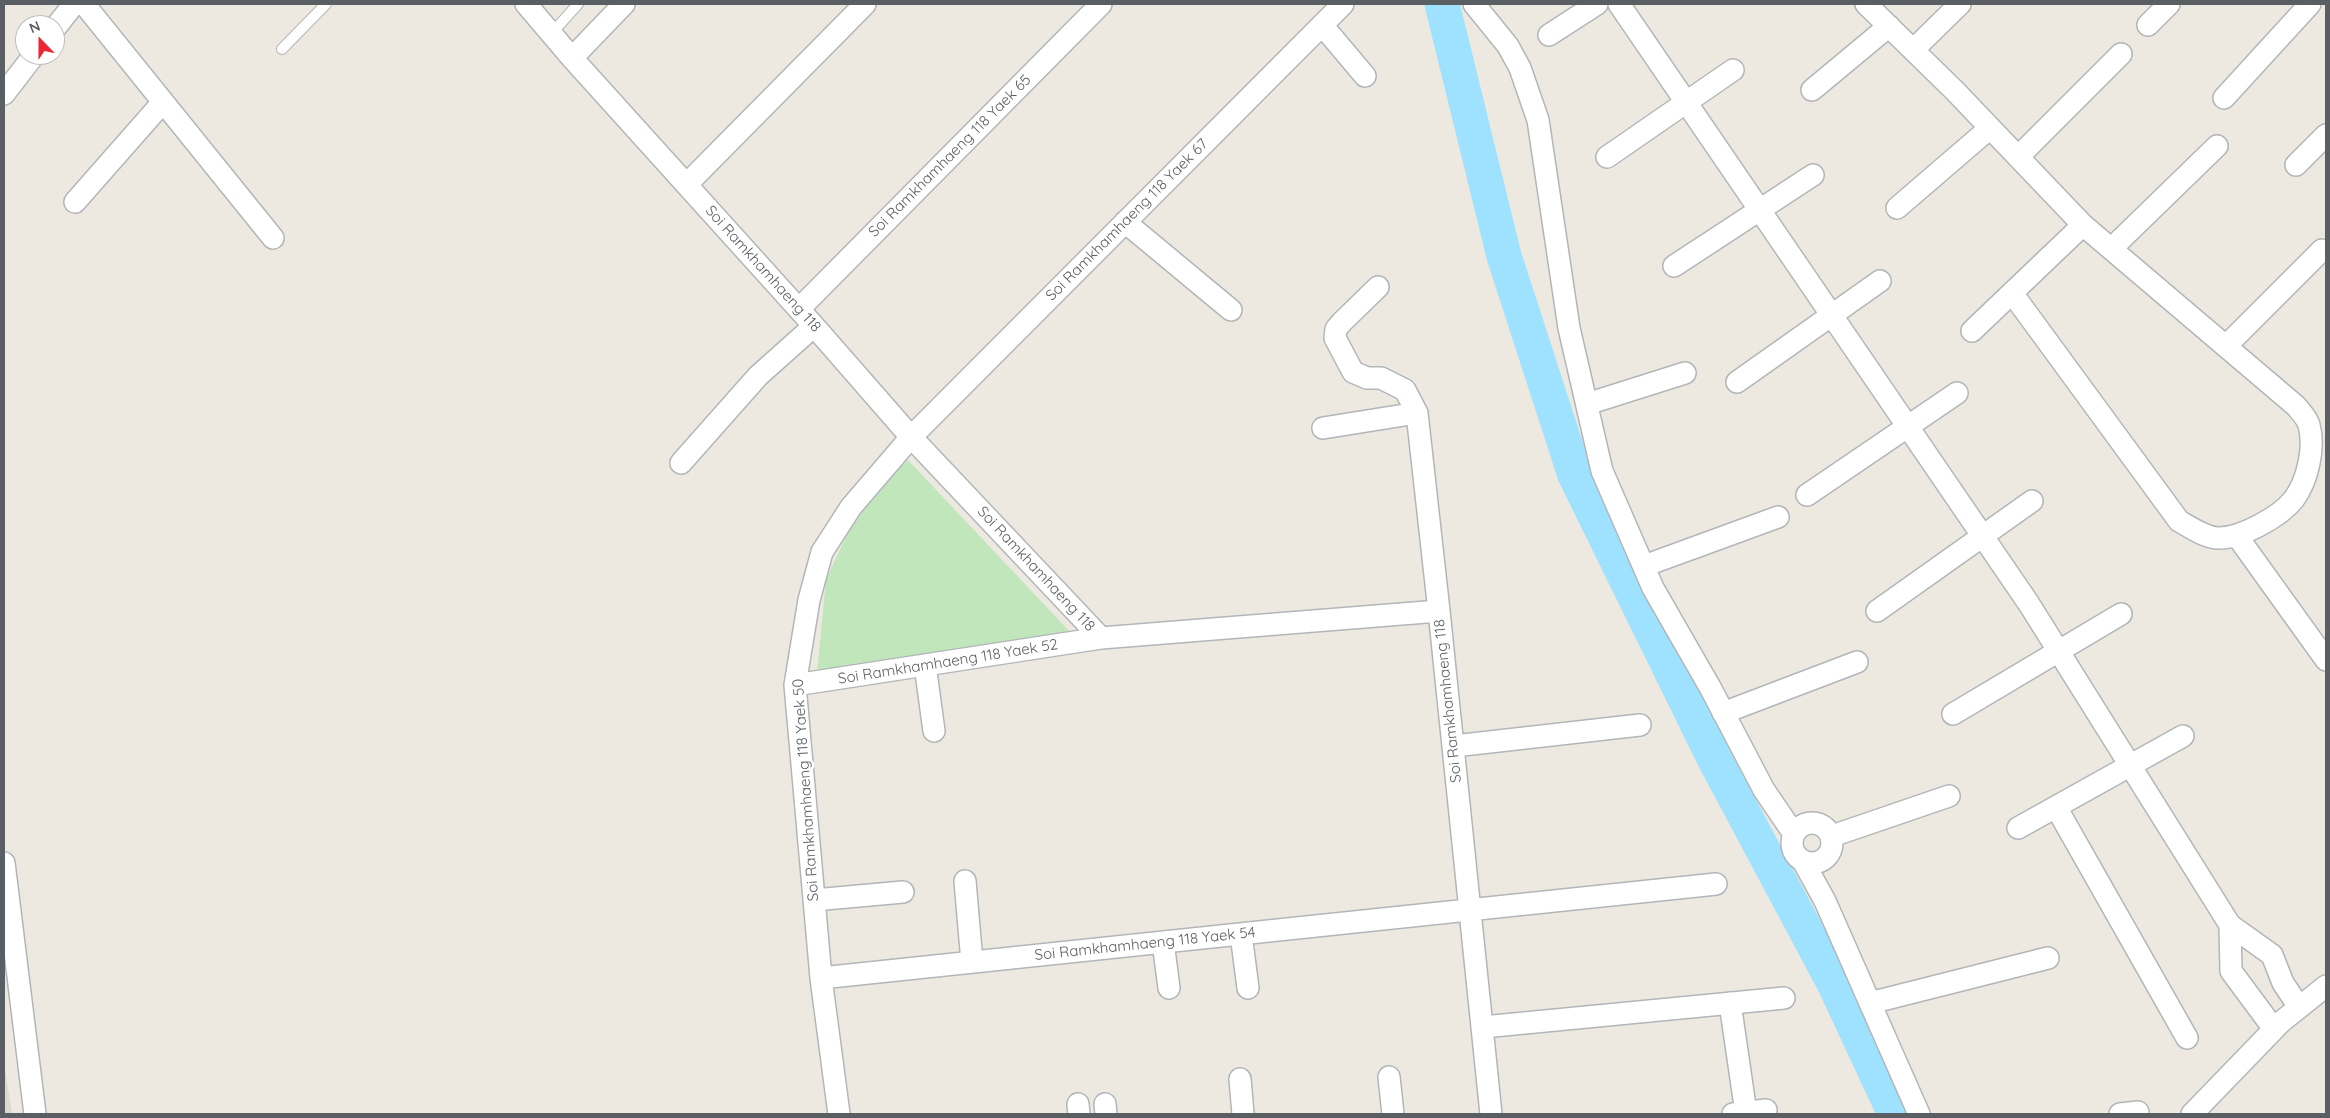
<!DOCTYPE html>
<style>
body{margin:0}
#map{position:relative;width:2330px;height:1118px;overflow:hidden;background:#ede9e1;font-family:Quicksand,sans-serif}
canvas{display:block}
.frame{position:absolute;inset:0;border:5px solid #5a5f63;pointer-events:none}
.north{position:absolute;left:15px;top:15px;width:50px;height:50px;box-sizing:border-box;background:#fff;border:1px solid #bdbfc1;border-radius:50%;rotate:338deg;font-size:14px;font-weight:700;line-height:20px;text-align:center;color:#5a5f63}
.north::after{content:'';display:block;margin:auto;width:18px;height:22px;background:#ee2632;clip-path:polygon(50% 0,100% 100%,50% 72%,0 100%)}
</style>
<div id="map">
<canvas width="2330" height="1118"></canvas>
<div class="frame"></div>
<div class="north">N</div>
</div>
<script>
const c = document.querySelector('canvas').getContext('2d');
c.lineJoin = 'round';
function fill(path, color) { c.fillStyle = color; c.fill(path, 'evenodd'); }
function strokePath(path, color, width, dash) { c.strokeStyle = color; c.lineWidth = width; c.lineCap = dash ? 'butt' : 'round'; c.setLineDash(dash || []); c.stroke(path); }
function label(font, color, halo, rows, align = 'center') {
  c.font = font + ' Quicksand,sans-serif'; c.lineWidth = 5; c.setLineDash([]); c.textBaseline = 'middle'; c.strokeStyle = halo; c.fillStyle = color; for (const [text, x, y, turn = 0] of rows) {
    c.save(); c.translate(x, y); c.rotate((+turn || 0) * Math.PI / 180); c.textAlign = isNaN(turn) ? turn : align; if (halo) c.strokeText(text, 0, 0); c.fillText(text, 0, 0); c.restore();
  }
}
const education = new Path2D(`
 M4,1063L12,1114H4Z`);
const green = new Path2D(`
 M908,460L1073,635L817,673L826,580L848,532L881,485Z`);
const river = new Path2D(`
 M1442,4L1504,256L1575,475L1715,760L1835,985L1895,1114`);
const lane = new Path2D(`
 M552,33L578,4
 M282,49L326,4`);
const street = new Path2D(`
 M84,4L273,238
 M526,4L572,58L814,326L911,437L1101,638L1439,611L1491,1114
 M1474,4L1508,46L1520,68L1538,120L1569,328L1602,471L1653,588L1711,689L1764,790L1794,834
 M1619,4L2029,604L2230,925L2272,955L2283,983L2299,1007
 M1866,4L1955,91L2083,225L2296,406C2300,411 2307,418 2309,425C2315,447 2308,480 2294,499C2280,517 2240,539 2217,538C2204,537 2190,527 2179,521L2012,293
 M1322,25L1365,76
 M2148,25L2169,4
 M55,28L74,4
 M1549,35L1597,4
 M1913,50L1960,4
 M572,58L624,4
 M1812,90L1889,26
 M4,94L34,55
 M2224,98L2310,4
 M1607,157L1733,70
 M2018,157L2121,54
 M2296,165L2326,135
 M687,184L865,4
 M75,202L163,102
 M1897,208L1990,128
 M1125,222L1231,310
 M2111,249L2217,146
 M1674,266L1813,175
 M1378,287L1342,322L1336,329L1335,338L1353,372L1367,378H1381L1405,390L1417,413L1439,611
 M799,309L1101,4
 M1972,331L2083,225
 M2226,346L2322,250
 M1737,382L1880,281
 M1587,404L1685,373
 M1323,428L1417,413
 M681,463L758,376L814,326
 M1807,495L1957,393
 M2237,536L2326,660
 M1644,566L1778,517
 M1877,611L2032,501
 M925,665L934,731
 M795,685L1101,638
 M1723,713L1857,662
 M1953,714L2121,614
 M1454,746L1640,725
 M2056,807L2187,1038
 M1792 843a20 20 0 1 1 40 0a20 20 0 1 1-40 0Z
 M2018,828L2183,736
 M1832,836L1949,796
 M1803,861L1825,901L1919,1114
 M4,863L35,1114
 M965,881L972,962
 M814,900L903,892
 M2230,925L2231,971L2274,1029
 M1241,934L1248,988
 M1163,942L1169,988
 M821,978L1716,884
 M1730,1003L1746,1113
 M1870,1003L2048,958
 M1483,1027L1784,998
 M1389,1077L1393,1114
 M1240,1079L1243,1114
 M1078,1104L1079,1114
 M1105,1104L1106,1114
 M839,1114L821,978L795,685L809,600L822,552L851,507L911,437L1343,4
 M1733,1114L1766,1110
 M2120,1114L2138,1112
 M2192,1114L2281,1022L2326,986`);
const streetNames = [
 ["Soi Ramkhamhaeng 118 Yaek 65",950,156,-45],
 ["Soi Ramkhamhaeng 118 Yaek 67",1127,220,-45],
 ["Soi Ramkhamhaeng 118",763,269,48],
 ["Soi Ramkhamhaeng 118",1036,569,47],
 ["Soi Ramkhamhaeng 118 Yaek 52",948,662,-9],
 ["Soi Ramkhamhaeng 118",1448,701,-96],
 ["Soi Ramkhamhaeng 118 Yaek 50",806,790,-94],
 ["Soi Ramkhamhaeng 118 Yaek 54",1145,944,-6]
];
fill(education, '#ddd8d0');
fill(green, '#c2e6bc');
strokePath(river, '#9fe2ff', 35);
strokePath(lane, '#b2b6b9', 12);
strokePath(street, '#b2b6b9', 24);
strokePath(lane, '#fff', 10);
strokePath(street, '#fff', 21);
label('15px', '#5a5f63', '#fff', streetNames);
</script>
